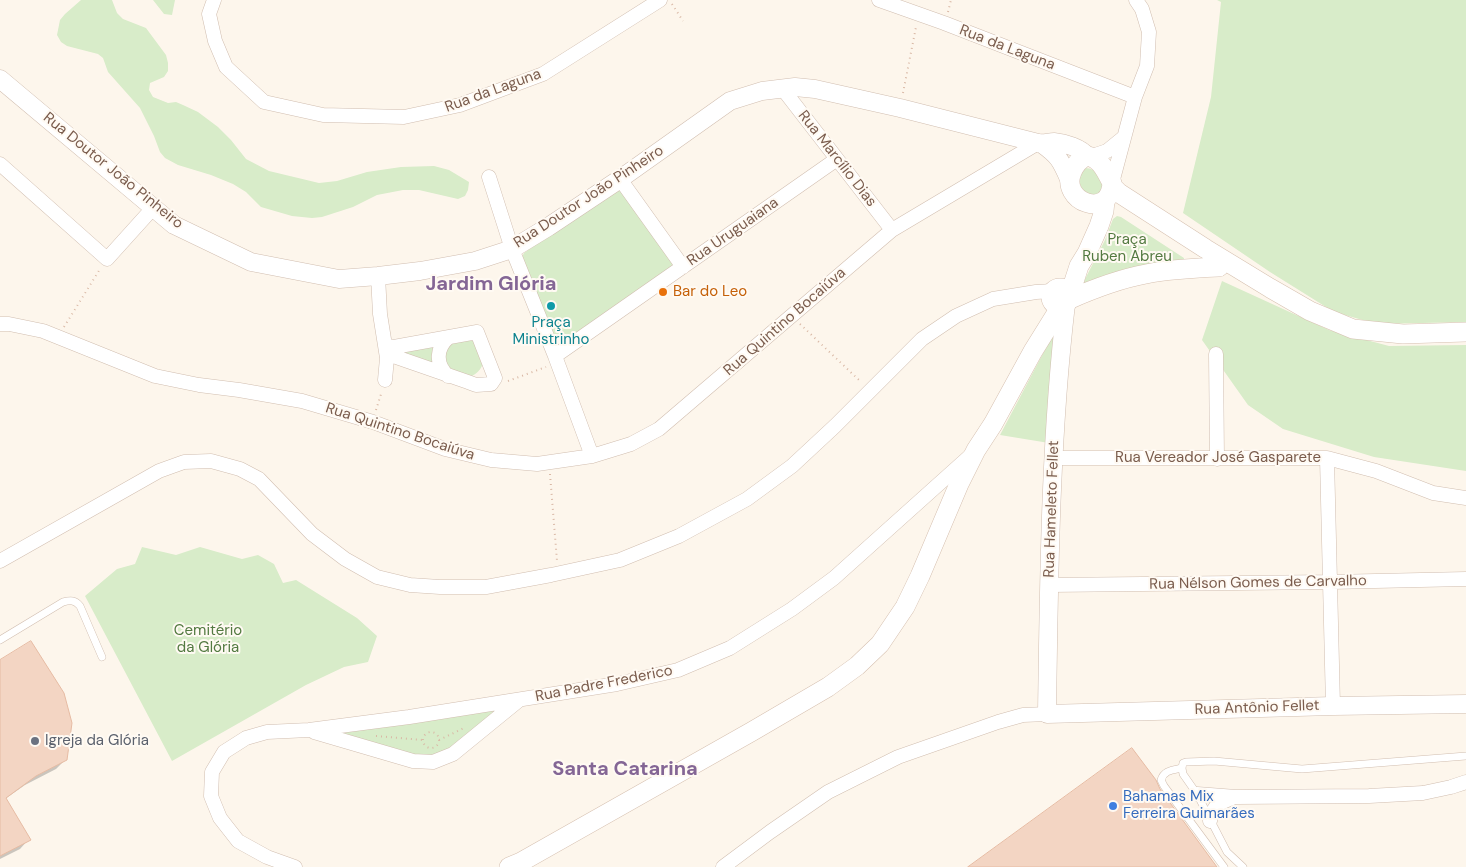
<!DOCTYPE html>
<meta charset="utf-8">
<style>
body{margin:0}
canvas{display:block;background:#fdf6ec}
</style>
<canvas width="1466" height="867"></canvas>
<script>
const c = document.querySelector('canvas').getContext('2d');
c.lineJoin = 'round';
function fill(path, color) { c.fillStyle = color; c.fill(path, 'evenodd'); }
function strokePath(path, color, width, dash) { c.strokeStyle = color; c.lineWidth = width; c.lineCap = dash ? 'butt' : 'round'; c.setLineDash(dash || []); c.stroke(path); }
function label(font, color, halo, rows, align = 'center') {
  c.font = font + ' "DM Sans",sans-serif'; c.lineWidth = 4; c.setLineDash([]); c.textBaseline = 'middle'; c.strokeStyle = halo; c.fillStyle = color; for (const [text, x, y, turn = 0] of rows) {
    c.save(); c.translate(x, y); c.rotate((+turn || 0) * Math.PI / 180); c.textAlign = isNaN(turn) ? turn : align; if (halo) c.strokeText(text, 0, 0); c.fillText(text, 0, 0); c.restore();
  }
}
const green = new Path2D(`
 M81,0H112L117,13L123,19L146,28L166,55L168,63V71L164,77L150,83L149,90L153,97L168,103L176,102L183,105L198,112L218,127L231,140L246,159L269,171L319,183L337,181L367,172L401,167L434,166L449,170L469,182L468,190L465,196L458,199L419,190H403L377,195L353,207L322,217L312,218L292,216L261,207L246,192L233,184L211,175L178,165L165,158L160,152L154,136L140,108L108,72L103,58L98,54L67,46L61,42L57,35L60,20L65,14Z
 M153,0H175L172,15L164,14Z
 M1217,0H1466V322L1377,324L1334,312L1270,272L1183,213L1211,97L1221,2Z
 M1085,168C1098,168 1103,180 1104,191L1091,198C1080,187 1077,186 1082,170Z
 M613,189L621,190L675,264L568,340L561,339L551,332L522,257L524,253Z
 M1117,216L1121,217L1184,258V260L1084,289L1083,283L1105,240L1113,219Z
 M1222,281L1329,330L1389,346L1466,345V471L1374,457L1283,429L1248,405L1202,340Z
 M1057,327L1049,443L1000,435Z
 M472,337L484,360C482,368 479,372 472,376L447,372L442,347L446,342Z
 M446,338L439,367L392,352Z
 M142,547L176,555L200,547L242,559L258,555L274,564L283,583L296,580L357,618L377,636L368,662L344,667L306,685L172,761L85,596L117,569L135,564Z
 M504,708L451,751L433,757L415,756L330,731Z`);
const shadow = new Path2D(`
 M0,661L66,759L56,769L25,785L5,799L29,839L20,849L0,859Z`);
const building = new Path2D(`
 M31,641L64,693L72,723L67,760L36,776L6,798L31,840L0,856V660Z
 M1132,748L1156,780L1160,789L1217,867H968Z`);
const path = new Path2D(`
 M672,4L683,21
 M948,12L951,0
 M903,93L916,27
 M800,324L860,381
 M64,327L100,269
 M508,381L546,367
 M376,410L382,391
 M550,474L557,561
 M423 740a8 8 0 1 1 16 0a8 8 0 1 1-16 0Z
 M376,736L423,740
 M439,740L464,728`);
const service = new Path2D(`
 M0,640L63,602C71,600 75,600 80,606L102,657
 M1182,768L1183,774L1197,794L1227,852L1243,867
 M1224,867L1164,786L1161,780C1164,770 1173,770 1182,768L1183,763L1186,762L1214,761L1302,769L1466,756`);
const minor = new Path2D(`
 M214,0L209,14L215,41L226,67L264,102L323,115L404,117L460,105L543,74L660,0
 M879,0L944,23L1135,97
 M782,88L892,230
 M1092,156L1107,151L1123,138
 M0,164L107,259L153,208
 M489,177L512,249L555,356L592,456
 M620,179L683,267
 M1112,183L1135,97L1147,66L1149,32L1142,9L1136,0
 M378,276L380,314L387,358L385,380
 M0,324H9L43,331L155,376L199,385L239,390L302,401L373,422L445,449L491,460L537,464L592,456L631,444L659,429L892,230L1038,143
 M385,345L394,347L477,332L495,378L491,384L476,385L468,382L393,356L386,351
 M1216,354L1217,459
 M555,356L837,159
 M448,376C435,364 436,348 449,337
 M1054,458H1327L1376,471L1433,493L1466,498
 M1327,458L1333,706
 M0,561L159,471L184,462L211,461L240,469L259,479L312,534L345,559L377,577L410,585L440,587H486L551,575L620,560L679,536L747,499L792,466L835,426L922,339L956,316L993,299L1036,292L1053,291
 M1049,585L1330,582L1466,579
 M314,732L413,761L433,762L453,754L518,701
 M1197,794L1236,797L1369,796L1423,793L1451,787L1466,782
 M1210,821C1212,805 1221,802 1235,797
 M295,867L267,857L238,841L220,818L211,796L212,772L224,752L246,738L267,732L309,730L409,717L617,684L678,670L730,648L792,609L834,578L970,456
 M723,867L770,832L828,792L898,757L998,722L1023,715L1047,714`);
const tertiary = new Path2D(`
 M0,79L174,225L251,262L339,279L378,276L420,271L475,261L512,249L548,227L620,179L730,101L762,91L795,87L815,89L900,108L1038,143C1044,144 1049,142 1054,142C1065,143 1081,148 1087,156
 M1042,144C1059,156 1061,161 1069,179
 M1066,304C1050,440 1049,577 1047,714L1333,706L1466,704`);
const secondary = new Path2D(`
 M1087,156C1101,158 1106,172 1112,183C1110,221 1059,201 1072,172C1075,164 1080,159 1087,156Z
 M1112,186L1119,193L1206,249L1270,288L1310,311L1353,329L1403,334L1466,332
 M1051 297a9 9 0 1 1 18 0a9 9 0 1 1-18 0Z
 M1069,297L1079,266L1087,253L1099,226L1104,211L1105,201
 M1068,300C1093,289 1119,279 1146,274C1170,269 1195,268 1219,267
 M509,867L521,862L751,732L828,687L857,666L880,644L905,607L920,576L959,484L976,450L993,424L1033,351L1061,306`);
const markers = [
 [663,292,5,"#e8710a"],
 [551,306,5,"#0f9aa8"],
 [35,741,5,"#6b7280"],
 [1113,806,5,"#3f7fe0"]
];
const streetNames = [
 ["Rua da Laguna",1007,48,21],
 ["Rua da Laguna",493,91,-20],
 ["Rua Marcílio Dias",837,159,52],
 ["Rua Doutor João Pinheiro",113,171,39],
 ["Rua Doutor João Pinheiro",589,197,-33],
 ["Rua Uruguaiana",733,232,-35],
 ["Rua Quintino Bocaiúva",785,322,-41],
 ["Rua Quintino Bocaiúva",400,432,18],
 ["Rua Vereador José Gasparete",1218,458],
 ["Rua Hameleto Fellet",1052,509,-88],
 ["Rua Nélson Gomes de Carvalho",1258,583,-1],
 ["Rua Padre Frederico",604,684,-11],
 ["Rua Antônio Fellet",1257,708,-2]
];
const parkNames = [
 ["Praça",1127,240],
 ["Ruben Abreu",1127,257],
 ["Cemitério",208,631],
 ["da Glória",208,648]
];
const foodNames = [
 ["Bar do Leo",673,292]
];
const cultureNames = [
 ["Praça",551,323],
 ["Ministrinho",551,340]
];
const worshipNames = [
 ["Igreja da Glória",45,741]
];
const shopNames = [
 ["Bahamas Mix",1123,797],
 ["Ferreira Guimarães",1123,814]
];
const districtNames = [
 ["Jardim Glória",491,285],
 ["Santa Catarina",625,770]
];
fill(green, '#d8ecc9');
fill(shadow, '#0003');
fill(building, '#f3d5c3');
strokePath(building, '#e6bba3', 1);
strokePath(service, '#d1beb0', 8);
strokePath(minor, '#d1beb0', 15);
strokePath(tertiary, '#d1beb0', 19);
strokePath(secondary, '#d6c0b0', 20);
strokePath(path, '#d9b8a5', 2, [1, 4]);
strokePath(service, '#fff', 7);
strokePath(minor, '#fff', 14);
strokePath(tertiary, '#fff', 18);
strokePath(secondary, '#fff', 19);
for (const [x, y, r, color] of markers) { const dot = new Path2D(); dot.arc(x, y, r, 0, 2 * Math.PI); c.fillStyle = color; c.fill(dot); strokePath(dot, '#fffaf3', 2); }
label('15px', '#7a5c4d', '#fffaf3', streetNames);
label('15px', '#537a41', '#fffaf3', parkNames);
label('15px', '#c56008', '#fffaf3', foodNames, 'left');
label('15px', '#0d838f', '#fffaf3', cultureNames);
label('15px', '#5b616d', '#fffaf3', worshipNames, 'left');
label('15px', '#366cbe', '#fffaf3', shopNames, 'left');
label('bold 20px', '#846695', '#fffaf3', districtNames);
</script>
